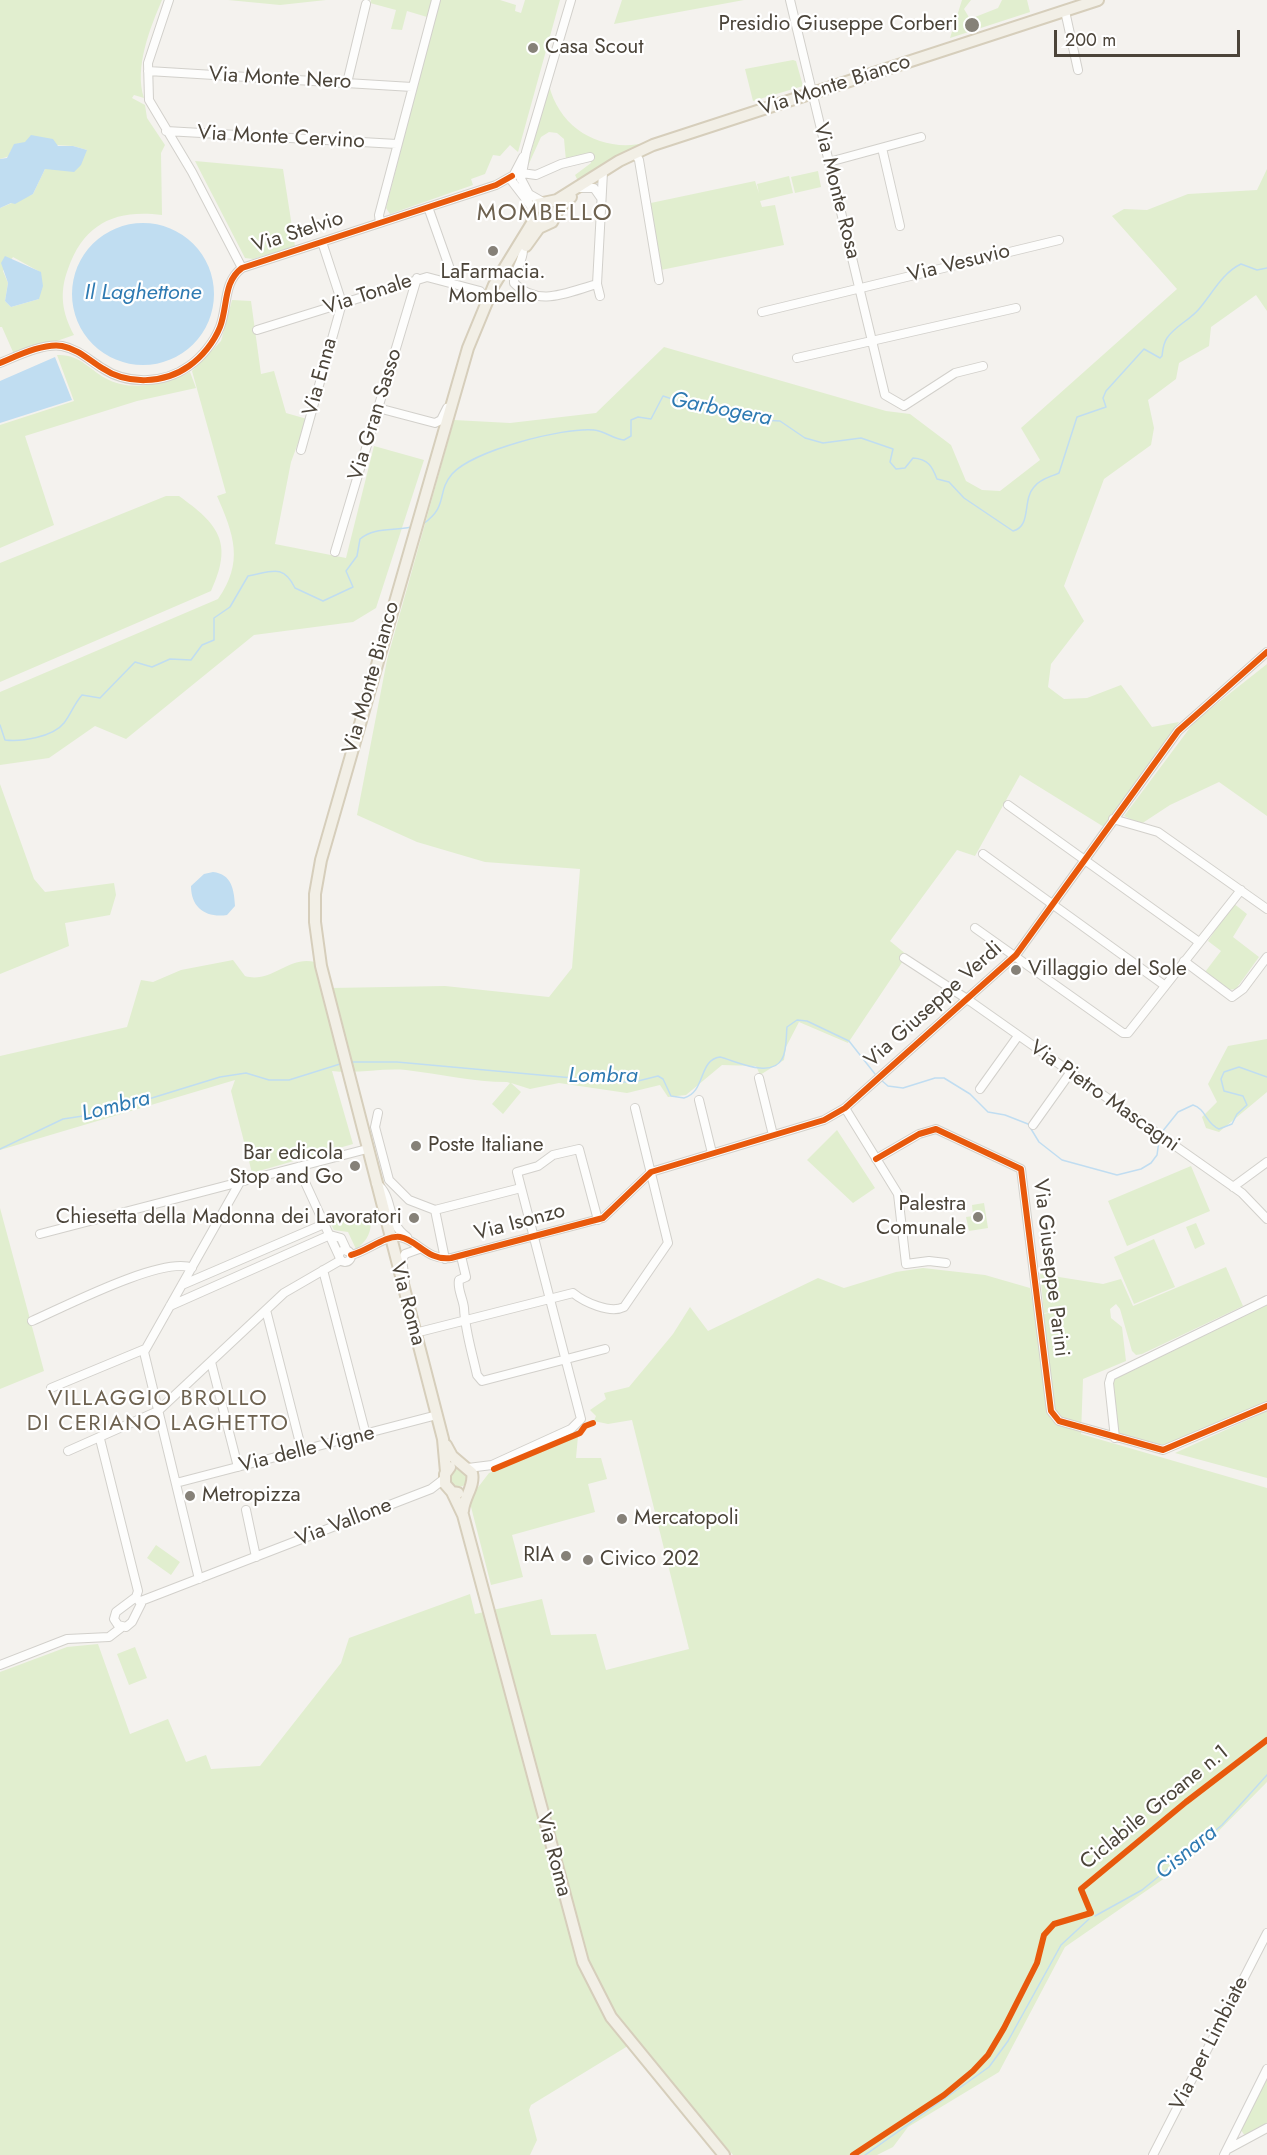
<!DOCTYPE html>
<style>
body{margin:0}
#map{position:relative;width:1267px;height:2155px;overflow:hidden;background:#f4f2ee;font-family:Jost,sans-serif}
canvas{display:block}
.scale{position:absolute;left:1054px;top:30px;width:186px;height:27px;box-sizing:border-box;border:3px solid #4b4439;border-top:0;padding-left:8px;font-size:18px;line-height:21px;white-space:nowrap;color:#4b4439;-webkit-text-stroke:4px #fff;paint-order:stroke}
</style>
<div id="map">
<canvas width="1267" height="2155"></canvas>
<div class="scale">200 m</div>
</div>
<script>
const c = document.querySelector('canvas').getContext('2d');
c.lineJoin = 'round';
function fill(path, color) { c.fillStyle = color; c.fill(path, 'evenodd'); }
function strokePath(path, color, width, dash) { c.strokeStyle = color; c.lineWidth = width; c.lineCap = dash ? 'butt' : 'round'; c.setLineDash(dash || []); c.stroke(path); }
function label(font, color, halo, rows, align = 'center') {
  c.font = font + ' Jost,sans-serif'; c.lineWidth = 4.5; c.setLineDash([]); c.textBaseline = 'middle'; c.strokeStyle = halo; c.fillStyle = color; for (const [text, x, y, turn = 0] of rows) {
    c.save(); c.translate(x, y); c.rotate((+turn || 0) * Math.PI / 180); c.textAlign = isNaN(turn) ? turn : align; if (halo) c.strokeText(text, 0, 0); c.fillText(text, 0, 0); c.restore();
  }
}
const green = new Path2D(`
 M0,0H162C150,28 134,68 144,98L134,95L132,98L145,105L147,118L165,145L161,153L162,215C116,209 84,223 68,269C59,293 62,313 74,335L17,355L13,352L2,327H0V208L33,194L45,169L87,150L73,146L19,143L10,152V156L0,159ZM13,257L40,272L39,299L11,307L5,301L8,283L3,271Z
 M228,0H326L280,5Z
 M371,0H432L427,17L407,11L402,30L391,29L396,10L370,3Z
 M439,0H500L516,5L515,11L521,13L525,0H560L518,152L510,145L500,156L493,155L485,174L471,179L473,185L390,214L386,208Z
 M622,0H744L614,24Z
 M962,0H971L964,9L970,19L998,8L1002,0H1027L1030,12L950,38Z
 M793,60L796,61L803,86L753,101L745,69Z
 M549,85C560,131 605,154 649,142L578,181L575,175L591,163L590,159L566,161L564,139L557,133L549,132L541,137L527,168Z
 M195,161L283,169L295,246L253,259L245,258Z
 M1267,169V311L1256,295L1211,327L1209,346L1179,363L1176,379L1148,400L1154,428L1151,445L1104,479L1064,586L1084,621L1051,664L1048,687L1064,699L1087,698L1121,685L1152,727L1179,722L1104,827L1020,775L975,856L957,850L890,941L907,955L848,1043L799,1022L786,1047L784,1060L760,1075L756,1066L722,1065L686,1095L668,1097L660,1085L627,1093L559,1083L530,1089L511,1083L521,1092L503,1114L492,1104L510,1083L507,1082C473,1082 440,1074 406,1070C381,1068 357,1074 332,1071L353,1144L252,1173L231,1091L235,1080L0,1150V1056L127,1027L141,980L153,982L181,970L233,960L245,976C271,984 289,955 315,962L319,972L328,973L331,988L445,986L549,997L572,968L580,869L485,862L417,842L357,815L387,660L454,420L510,423L596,413L664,347L886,411L910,414L951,445L966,481L982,490L1000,491L1040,460L1021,428L1177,289L1112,216L1124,209L1147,210L1188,194L1257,190Z
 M818,171L821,187L795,193L791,177Z
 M789,176L793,193L760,201L762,207L775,205L784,245L661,270L646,204L755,181L759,193L757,184Z
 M232,300L251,301L261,374L274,371L286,413L307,419L291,462L275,544L346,558L374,446L424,460L376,608L353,622L254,635L126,739L95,726L49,758L0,765V692L218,599C244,562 234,535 217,496L226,493L192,371L221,341Z
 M57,355C81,354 90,371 109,380C133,392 168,383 190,372L196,388L137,401L25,436L54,525L0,548V425L74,401Z
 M166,496H179C218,524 234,542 211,591L0,682V563Z
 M1267,664V816L1219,782L1170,805L1141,824L1124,816L1195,721Z
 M0,784L34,879L45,892L114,883L116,895L110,915L65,923L69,946L0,974Z
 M1233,903L1247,914L1233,937L1259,957L1236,989L1228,990L1205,972L1221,951L1208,941Z
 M1267,1039V1092L1219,1132L1206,1128L1202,1117L1217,1102L1208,1084L1228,1046Z
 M837,1130L875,1188L853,1203L807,1160Z
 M1191,1166L1210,1211L1127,1246L1108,1201Z
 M984,1203L988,1228L969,1231L966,1217L973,1216L972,1205Z
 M0,1208L44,1371L0,1389Z
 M338,1218L371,1224C370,1235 365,1243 356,1249L348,1232L334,1230L330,1222Z
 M1196,1223L1205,1244L1195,1249L1186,1227Z
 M1154,1239L1175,1287L1134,1304L1114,1257Z
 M1226,1267L1243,1306L1142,1354L1136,1355L1132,1351L1120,1309L1116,1304L1110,1309L1111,1318L1122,1327L1126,1361L1083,1379L1081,1434L1267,1488V1782L1188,1862L1065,1947L999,2072L908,2127L893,2147L877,2155H733L636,2041L531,2105L529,2110L537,2140L530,2155H0V1672L67,1647L98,1644L130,1734L168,1719L186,1762L206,1755L211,1769L260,1766L341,1663L349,1638L470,1594L475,1614L542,1599L551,1635L596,1634L606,1670L689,1649L632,1420L608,1424L594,1421L596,1416L590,1410L606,1399L604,1393L629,1387L673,1334L690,1307L708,1331L818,1278L844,1288L896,1272L923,1268L985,1275L1030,1288L1035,1315L1069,1310L1044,1313L1040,1274L1103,1284L1121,1279L1133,1306Z
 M1267,1305V1402L1167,1446L1118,1434L1111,1380L1115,1376Z
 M1267,1411V1478L1175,1453Z
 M578,1436L576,1458H601L607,1479L588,1484L595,1512L512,1535L523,1577L491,1585L469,1499L489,1473Z
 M450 1478a9 9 0 1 1 18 0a9 9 0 1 1-18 0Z
 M156,1545L180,1562L171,1575L147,1558Z
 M135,1647L147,1678L129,1685L117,1654Z
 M1267,2079V2125L1245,2136L1241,2130Z`);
const water = new Path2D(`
 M31,135L53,139L58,146H73L87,150L81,165L74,172L45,169L33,194L15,204L11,203L0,208V159L7,158L14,144L25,142Z
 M72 294a71 71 0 1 1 142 0a71 71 0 1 1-142 0Z
 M5,256L41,272L43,286L39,299L11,307L5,301L8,283L1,263Z
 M55,357L72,400L0,423V381Z
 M213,872C232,874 234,890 235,906L227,915C206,918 191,908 191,886L204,874Z`);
const stream = new Path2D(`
 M423,524C449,506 436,493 452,474C472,451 563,427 594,430C605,431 613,439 624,440L631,436V420L638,417L651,419L663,396L712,412L738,411L763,420L780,421L805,438L823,443L861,438L893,449L890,462L896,469L905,468L913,458C928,459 932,466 937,479L949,482L964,498L1013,531C1032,526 1022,500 1034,487C1040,479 1050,477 1059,473L1077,417L1106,407L1103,398L1106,391L1144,349L1160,358L1162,356C1163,349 1163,344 1167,338C1175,326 1190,320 1199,309C1212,294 1222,273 1241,264L1257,270L1267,268
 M0,725L5,740C21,742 53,737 64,723C71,714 74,704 82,695L100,698L135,662L152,667L170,659L191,660L202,645L214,640V618L230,607L248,576C271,572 283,563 295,588L323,601L353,587L346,571L357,556L360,539C374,527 393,531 411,527
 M351,1062H397L617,1082H634L658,1076L663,1079L671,1096L684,1098C706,1092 698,1060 720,1057C736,1061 771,1079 782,1059C787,1051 786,1036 787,1027L797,1020L807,1021L849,1041L875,1074
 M881,1080L888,1086L903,1088L935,1078H944L970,1094L988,1112L1005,1115L1028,1124L1039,1142L1062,1160L1117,1175L1141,1169L1151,1163L1157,1155L1159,1141
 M1162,1132L1178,1112L1193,1105C1206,1109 1206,1124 1219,1129L1232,1124L1237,1114L1247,1105L1243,1096L1224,1091L1221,1079L1224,1072L1239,1067L1267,1077
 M0,1149L63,1119L103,1113L220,1077L246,1073L269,1080H289L340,1064
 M1095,1916L1142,1890L1222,1825L1267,1775
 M865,2155L989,2067L1008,2041L1061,1945L1089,1919`);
const minor = new Path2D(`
 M169,0L148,63L149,100L192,172L242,268
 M790,0L885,395L904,406L955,373L983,366
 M1065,11L1078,70
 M148,71L412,87
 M347,83L366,4
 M166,131L397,144
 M882,148L900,226
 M635,153L639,160L659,280
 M523,157L511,180L531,206L532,214
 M829,162L921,137
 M522,173L536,175L561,164L590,157
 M519,175L529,194L543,202
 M521,179L526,152L571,0
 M580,188H594L601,198
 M428,207L450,269V281
 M380,223L379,215L436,0
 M523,250C523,263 513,271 514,283C538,308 568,292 597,284
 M600,296L597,284L603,172
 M762,312L1059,240
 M257,330L427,277L480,291
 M797,358L1016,308
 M0,363C17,356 43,343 62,346C78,349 89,360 102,368C127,385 164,384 189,366C202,357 214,342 220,327C228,306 223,282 242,268L496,185L512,176
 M378,408L435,423L441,420L447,408
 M301,450L342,303L322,242
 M335,552L417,278
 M1008,805L1199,942
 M1113,819L1158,832L1267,909
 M983,854L1164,985
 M975,928L1123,1033H1128L1241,890
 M904,958L967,999L1242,1193L1267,1219
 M1184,961L1232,997L1243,989L1267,957
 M759,1078L773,1135
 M980,1089L1018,1036
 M699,1100L712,1153
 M845,1108L898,1194L906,1264L929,1261L946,1263
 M378,1113L375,1127L389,1180L409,1200L435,1210L521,1188
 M1033,1125L1070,1073
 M876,1159L919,1134L936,1129L1021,1169L1051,1411L1059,1421L1163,1450L1267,1406
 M298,1167L339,1256
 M376,1183C395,1197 385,1222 407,1237
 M1233,1187L1267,1162
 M435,1210L445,1259
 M40,1234L367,1149
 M330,1235L341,1238L347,1251
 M339 1256a6 6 0 1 1 12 0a6 6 0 1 1-12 0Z
 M351,1255C366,1252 385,1235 400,1237C418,1240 427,1261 451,1258L603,1218L651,1172L824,1120L845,1108L1016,955L1178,731L1267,652
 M461,1256L466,1277L459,1280C457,1289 463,1298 464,1308C465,1331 472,1352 477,1375L482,1381L605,1349
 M323,1270L366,1435
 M405,1280L402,1260L405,1254L419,1249
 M182,1285L324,1224
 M170,1306L330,1235
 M266,1310L302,1451
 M32,1321C62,1308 164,1255 192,1268
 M415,1333L573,1293C584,1302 610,1314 624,1307L668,1243L635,1108
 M211,1362L238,1467
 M51,1388L145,1349
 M1115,1438L1109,1383L1111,1376L1267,1300
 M100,1439L138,1591L136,1597
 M68,1451L158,1411L284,1293L341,1260
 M468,1468L492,1465L571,1429L581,1419L517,1172L538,1166L553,1155L579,1149L598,1220
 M176,1483L437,1415
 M246,1510L256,1557
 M199,1579L144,1352L240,1182
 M136,1597L141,1604L132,1622L126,1627L118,1625L114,1619L116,1612Z
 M141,1601L431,1489L444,1479
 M0,1665L67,1639L109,1637L122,1627
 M1228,2149L1267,2128
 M1153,2155L1267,1933
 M1224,2155L1267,2069`);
const major = new Path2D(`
 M545,225C537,225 532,220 533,211L538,204L557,200L619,161L653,145L1098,0
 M526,246L539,228L552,222L559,208L571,197
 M446,1445L452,1456L472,1473C475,1486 464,1497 463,1511
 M450,1467L445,1474V1484L452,1492L458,1493
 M446,1472L443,1439L321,966L315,922V894L321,860L468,348L494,285L532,223L533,216
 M452,1492L463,1515L583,1962L611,2017L724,2155`);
const cycleway = new Path2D(`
 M0,363C17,356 43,343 62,346C78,349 89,360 102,368C127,385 164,384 189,366C202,357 214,342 220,327C228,306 223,282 242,268L496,185L512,176
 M876,1159L919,1134L936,1129L1021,1169L1051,1411L1059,1421L1163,1450L1267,1406
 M351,1255C366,1252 385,1235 400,1237C418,1240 427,1261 451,1258L603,1218L651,1172L824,1120L845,1108L1016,955L1178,731L1267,652
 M494,1469L580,1433L585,1426L593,1423
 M853,2155L944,2095L973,2071L988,2055L1004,2028L1037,1963L1044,1935L1054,1924L1091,1913L1081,1889L1186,1802L1267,1740`);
const markers = [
 [972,25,8,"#868178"],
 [533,48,6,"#868178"],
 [493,251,6,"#868178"],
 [1016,970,6,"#868178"],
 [416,1146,6,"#868178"],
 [355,1166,6,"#868178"],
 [978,1217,6,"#868178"],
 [414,1218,6,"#868178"],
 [190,1496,6,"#868178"],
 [622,1519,6,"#868178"],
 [566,1556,6,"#868178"],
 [588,1560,6,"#868178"]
];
const poiNames = [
 ["Presidio Giuseppe Corberi",958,25,"right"],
 ["Casa Scout",545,48],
 ["LaFarmacia.",493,273,"center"],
 ["Mombello",493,297,"center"],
 ["Villaggio del Sole",1028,970],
 ["Poste Italiane",428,1146],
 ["Bar edicola",343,1154,"right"],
 ["Stop and Go",343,1178,"right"],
 ["Palestra",966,1205,"right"],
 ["Comunale",966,1229,"right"],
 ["Chiesetta della Madonna dei Lavoratori",402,1218,"right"],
 ["Metropizza",202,1496],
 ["Mercatopoli",634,1519],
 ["RIA",554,1556,"right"],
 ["Civico 202",600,1560]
];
const streetNames = [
 ["Via Monte Nero",280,79,3],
 ["Via Monte Bianco",835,86,-18],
 ["Via Monte Cervino",281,138,3],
 ["Via Monte Rosa",836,191,76],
 ["Via Stelvio",298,233,-18],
 ["Via Vesuvio",959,264,-14],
 ["Via Tonale",368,295,-18],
 ["Via Enna",321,377,-75],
 ["Via Gran Sasso",376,415,-73],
 ["Via Monte Bianco",372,678,-74],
 ["Via Giuseppe Verdi",934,1005,-42],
 ["Via Pietro Mascagni",1104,1097,35],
 ["Via Isonzo",520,1223,-15],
 ["Via Giuseppe Parini",1050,1268,83],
 ["Via Roma",407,1304,75],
 ["Via delle Vigne",307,1450,-14],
 ["Via Vallone",344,1523,-21],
 ["Ciclabile Groane n.1",1155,1808,-39],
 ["Via Roma",553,1855,75],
 ["Via per Limbiate",1210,2044,-63]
];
const waterNames = [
 ["Il Laghettone",143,294],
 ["Garbogera",721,410,11],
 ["Lombra",603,1077],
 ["Lombra",116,1107,-14],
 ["Cisnara",1187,1853,-39]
];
const neighbourhoodNames = [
 ["VILLAGGIO BROLLO",158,1400],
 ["DI CERIANO LAGHETTO",158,1425]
];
const quarterNames = [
 ["MOMBELLO",545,214]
];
fill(green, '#e1eecf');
fill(water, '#c0ddf1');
strokePath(stream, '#c0ddf1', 1.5);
strokePath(minor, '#d2d0cb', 10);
strokePath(major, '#d6cebb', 14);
strokePath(minor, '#fdfdfc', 8);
strokePath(major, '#f2efe6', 10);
strokePath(cycleway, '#e8590c', 6);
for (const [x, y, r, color] of markers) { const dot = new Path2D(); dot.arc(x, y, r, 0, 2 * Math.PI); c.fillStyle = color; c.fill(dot); strokePath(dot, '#fff', 2); }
label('21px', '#4b4439', '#fff', poiNames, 'left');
label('21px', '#4b4439', '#fff', streetNames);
label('italic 22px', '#2e7ab2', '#fff', waterNames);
c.letterSpacing = '1.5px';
label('22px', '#6e6250', '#fff', neighbourhoodNames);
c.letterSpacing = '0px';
c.letterSpacing = '1.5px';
label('24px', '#6e6250', '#fff', quarterNames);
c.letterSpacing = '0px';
</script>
